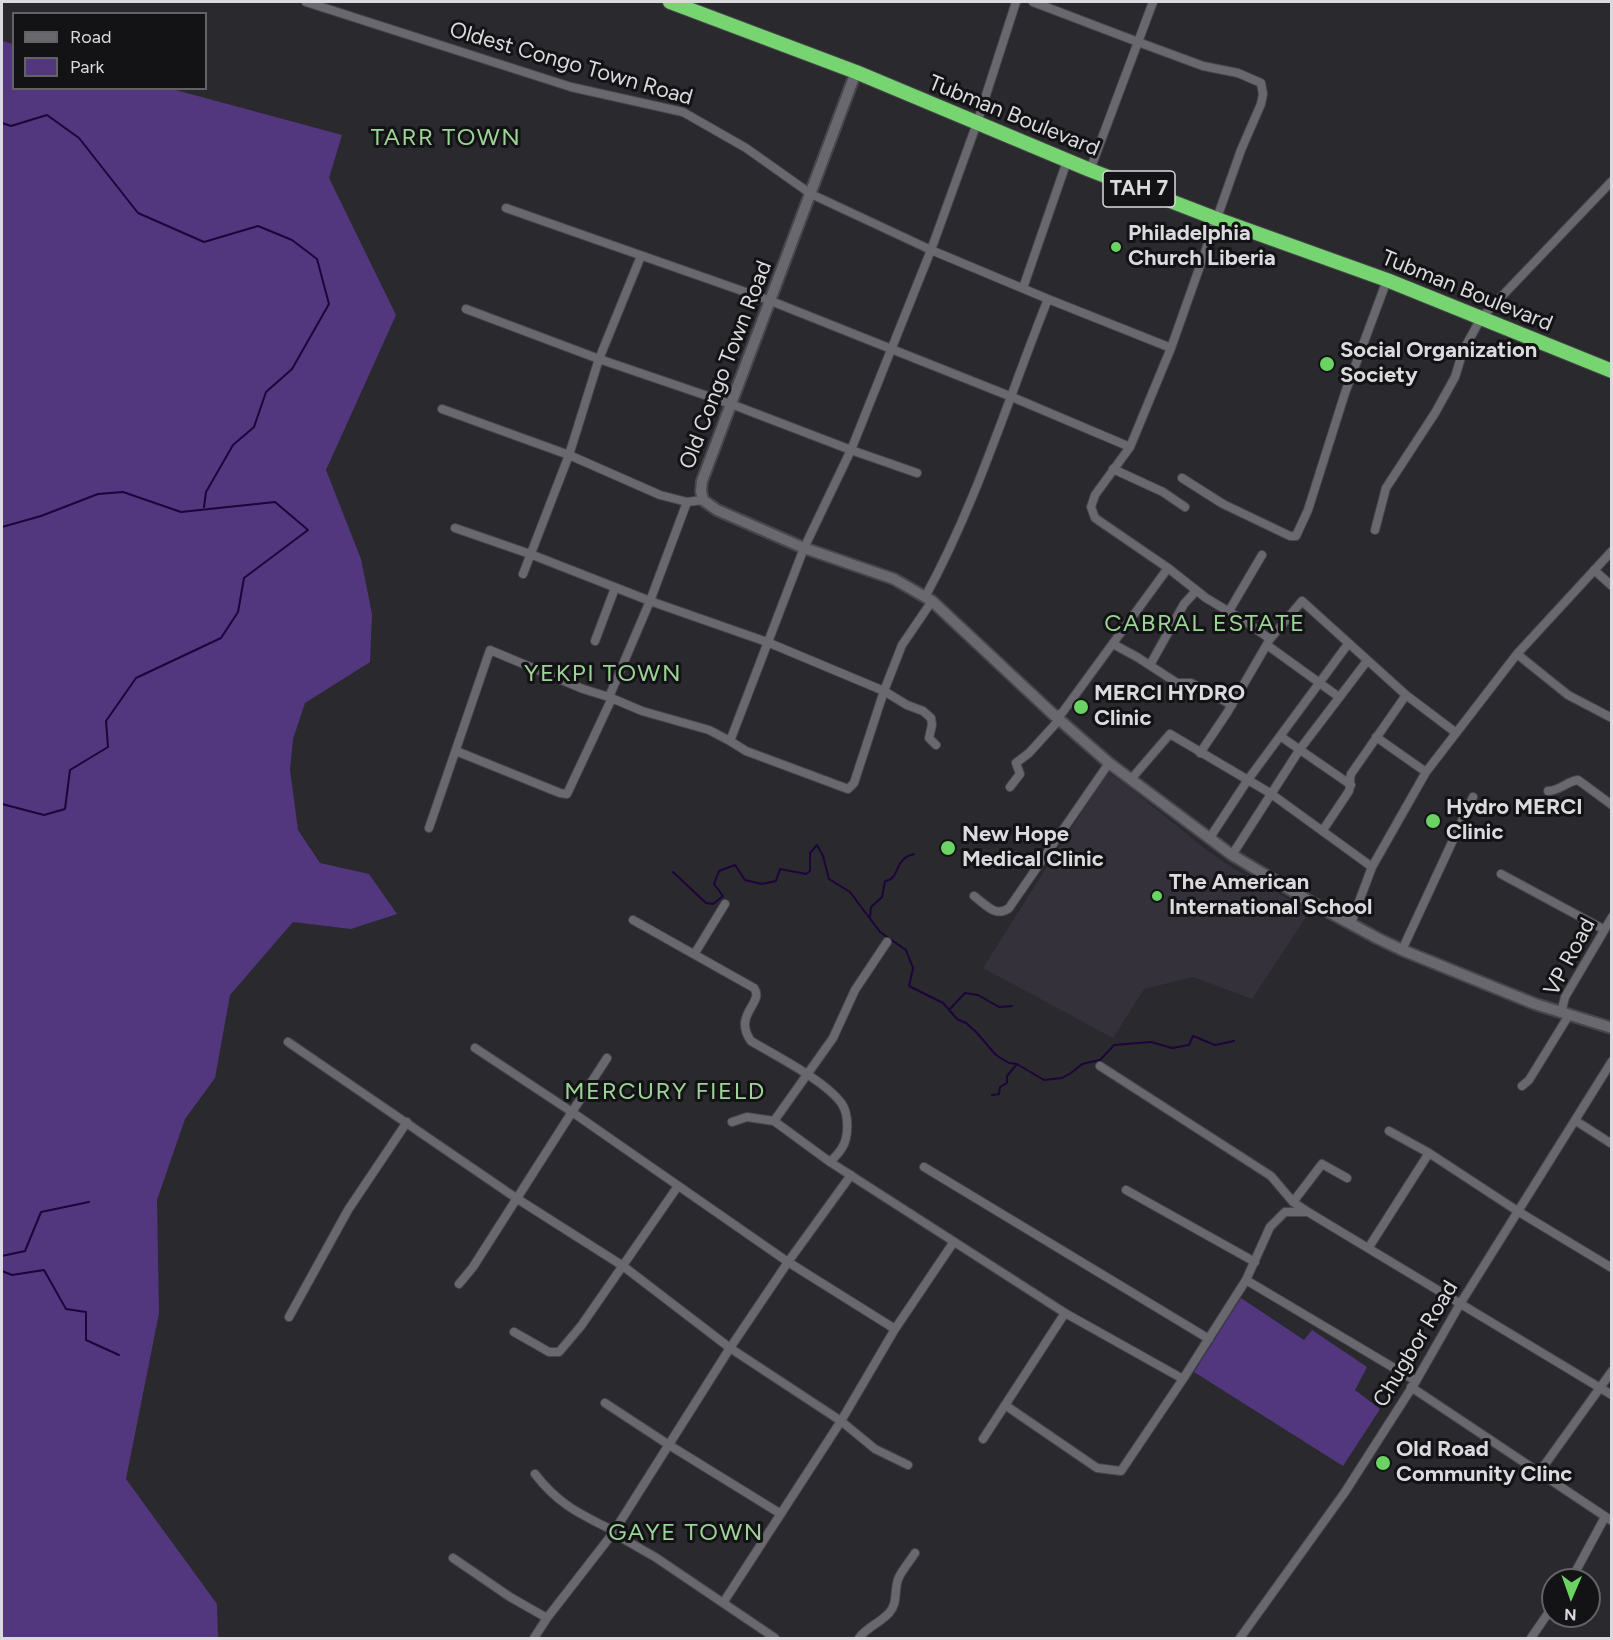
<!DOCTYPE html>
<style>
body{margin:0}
#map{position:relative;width:1613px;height:1640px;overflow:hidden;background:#2a292e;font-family:Figtree,sans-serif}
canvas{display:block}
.frame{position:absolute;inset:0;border:3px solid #dbdade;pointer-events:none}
.legend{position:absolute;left:12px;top:12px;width:195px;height:78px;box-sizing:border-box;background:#131214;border:2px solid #636265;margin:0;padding:8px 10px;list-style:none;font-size:18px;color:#dbdade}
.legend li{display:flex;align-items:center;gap:12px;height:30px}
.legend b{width:30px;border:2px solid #636265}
.north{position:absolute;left:1541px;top:1568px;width:60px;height:60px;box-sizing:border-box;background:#131214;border:2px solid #636265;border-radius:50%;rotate:182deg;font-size:16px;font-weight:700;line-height:24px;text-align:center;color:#dbdade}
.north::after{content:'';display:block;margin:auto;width:21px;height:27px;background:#6ad364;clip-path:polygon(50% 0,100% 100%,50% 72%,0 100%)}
</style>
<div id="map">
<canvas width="1613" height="1640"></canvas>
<div class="frame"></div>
<ul class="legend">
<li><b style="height:8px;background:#69686e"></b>Road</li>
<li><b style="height:16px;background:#52377f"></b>Park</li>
</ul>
<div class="north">N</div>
</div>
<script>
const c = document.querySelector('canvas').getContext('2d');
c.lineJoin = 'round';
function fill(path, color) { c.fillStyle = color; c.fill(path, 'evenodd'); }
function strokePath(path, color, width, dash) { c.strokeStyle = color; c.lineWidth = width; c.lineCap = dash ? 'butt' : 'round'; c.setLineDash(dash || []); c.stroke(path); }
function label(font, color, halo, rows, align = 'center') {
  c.font = font + ' Figtree,sans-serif'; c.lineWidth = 6; c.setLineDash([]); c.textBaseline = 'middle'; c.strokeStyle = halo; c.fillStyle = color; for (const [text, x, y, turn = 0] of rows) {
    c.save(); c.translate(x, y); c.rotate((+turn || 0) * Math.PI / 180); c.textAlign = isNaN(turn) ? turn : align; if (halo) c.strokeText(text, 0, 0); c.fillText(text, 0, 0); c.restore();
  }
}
const built = new Path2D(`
 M1107,772L1125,784L1208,851L1231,867L1310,911L1252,999L1193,977L1144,989L1113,1038L983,968Z`);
const green = new Path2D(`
 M2,41L13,44L14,88L172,89L342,135L329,178L396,315L326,470L361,559L372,614L370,662L305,703L293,739L290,770L298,830L320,863L369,874L397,914L351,929L293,922L230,995L215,1078L185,1119L157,1200L159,1313L126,1479L217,1604L218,1638H2Z
 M1241,1298L1304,1340L1312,1330L1367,1367L1355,1390L1380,1409L1343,1466L1194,1372Z`);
const stream = new Path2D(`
 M2,123L11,126L47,115L79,138L138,213L204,242L258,226L292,240L317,259L329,304L292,369L266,392L254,427L233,445L206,492L204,507
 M2,527L41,516L98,494L123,492L181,512L275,502L308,530L244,578L238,612L221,638L136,678L106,721L108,747L70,770L65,809L44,815L2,804
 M673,872L706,903L713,904L723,896L714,884L719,871L735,865L745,880L762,884L776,881L780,869L806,874L810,871V853L817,845L823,856L829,879L850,892L880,932L906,950L913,968L909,986L943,1003L957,1019L966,1023L976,1032L996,1055L1009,1063L1017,1064L1044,1080L1062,1078L1071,1073L1082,1064L1100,1060L1114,1045L1151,1042L1172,1048L1189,1045L1193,1036L1215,1045L1234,1041
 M870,917L871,907L882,897L885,881C898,879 895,866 904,859C907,856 910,855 914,854
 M949,1010L965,993L978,995L999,1007L1012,1006
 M992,1095L999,1094L1000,1087L1007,1083V1076L1017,1064
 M2,1256L25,1251L41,1212L89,1202
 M2,1271L12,1275L44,1270L66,1309L86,1312V1340L119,1355`);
const street = new Path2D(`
 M306,2L571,87L683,112L746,148L811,194L931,250L1048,299L1171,348
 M1033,2L1138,42L1203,66L1238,73L1261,83L1263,94L1261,104L1241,150L1171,348L1130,447L1095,495L1091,507L1095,518L1168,568L1062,713L1055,716
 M1090,170L1153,2
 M506,208L771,301L1012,397L1130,447
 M1023,288L1067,161
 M466,309L599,359L731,404L851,450L917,473
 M442,409L569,455L660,495L687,502L703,500
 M1113,469L1163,492L1185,507
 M1182,478L1223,504L1290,536H1296L1308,510L1345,393L1387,280
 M455,528L530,554L650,601L767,642L884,691L907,705L923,711L931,718L932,725L929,738L936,745
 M1375,530L1386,488L1435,413L1455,377L1463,351L1481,318L1612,181
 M1168,568L1206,598L1243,620L1270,639
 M1594,570L1612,586
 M523,574L569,455L599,359L641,256
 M925,597C977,502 1008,399 1048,299
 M932,601L902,645L884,691L854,783L848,789L746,751L730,741L804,548L851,450L931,250L977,123L1016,2
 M1229,611L1262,555
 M595,641L615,588
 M1113,644L1137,657L1177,683H1191L1232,705
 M1267,645L1339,697
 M1517,654L1568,695L1612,718
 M1150,665L1184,604L1196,591
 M609,697L650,601L687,502
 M1280,736L1351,785
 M1376,737L1426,772
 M456,751L560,793L567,794L612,698
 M1200,753L1227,713L1270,639L1302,601L1406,695L1455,732
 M1132,778L1170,734L1270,793L1372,867
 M1010,787L1020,774L1016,763L1029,753L1059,720
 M1548,791C1560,791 1567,781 1578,780L1612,805
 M429,828L490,650L583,689L609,697L642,711L709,730L730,741
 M1323,830L1349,791C1351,785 1349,780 1351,774L1406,695
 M1209,839L1247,781L1348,644
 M1232,855L1300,749L1367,661
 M1501,874L1603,929
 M974,896C986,905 996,918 1009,908L1109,763
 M633,920L754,988C765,1003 732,1014 751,1041C776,1056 826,1081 842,1104C849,1115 849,1137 842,1148C839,1153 834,1158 830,1162L1065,1313L1183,1379
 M1351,923L1372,867L1426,772L1517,654L1612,551
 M1402,950L1473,797
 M695,953L725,904
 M1561,1013L1565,997L1612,917
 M288,1042L516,1198L623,1266L730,1348L841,1421L875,1449L908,1465
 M607,1058L572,1112L788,1262L895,1329
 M1100,1066L1271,1176L1293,1202L1308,1212L1612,1395
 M1522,1086L1529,1080L1569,1015
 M774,1121L833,1038L855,990L887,942
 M1576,1121L1612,1144
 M732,1122L747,1117L774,1121L830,1162
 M1429,1153L1519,1212L1612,1268
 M924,1167L1209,1339
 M1126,1190L1255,1262
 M1293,1202L1322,1164L1347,1178
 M1369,1247L1429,1153L1389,1131
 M1246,1280L1416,1381
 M459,1284L473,1267L572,1112L475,1048
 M289,1317L348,1210L407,1122
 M514,1332L549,1352H559L581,1326L678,1186
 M1411,1387L1612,1521
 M605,1403L669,1445L781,1514
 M1005,1405L1097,1468L1121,1471L1183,1379L1246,1280L1270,1227L1285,1212H1307
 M983,1439L1065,1313
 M535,1474C559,1505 580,1514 614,1531
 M1538,1474L1612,1371
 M613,1533L655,1557L775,1638
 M453,1558L510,1597L547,1618
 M1571,1580L1605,1517
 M723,1603L841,1421L895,1329L953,1243
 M534,1638L547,1618L613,1533L730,1348L788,1262L851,1175
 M859,1638C867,1627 880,1623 889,1613C899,1602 893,1590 899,1577C903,1569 910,1561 915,1553
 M1240,1638L1345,1492L1416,1381L1460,1304L1612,1061
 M1531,1638L1553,1606`);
const secondary = new Path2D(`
 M856,72L702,481L701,491L703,500L717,510L804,548L894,579L932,601L1055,716L1109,763L1232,855L1316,905L1377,938L1402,950L1535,1004L1612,1028`);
const highway = new Path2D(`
 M670,2L856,72L1090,170L1217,219L1387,280L1612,371`);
const markers = [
 [1116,247,6,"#6ad364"],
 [1327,364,8,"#6ad364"],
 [1081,707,8,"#6ad364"],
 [1433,821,8,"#6ad364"],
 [948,848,8,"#6ad364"],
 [1157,896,6,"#6ad364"],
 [1383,1463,8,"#6ad364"]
];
const shields = [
 [1139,189,72]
];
const shieldNames = [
 ["TAH 7",1139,189]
];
const streetNames = [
 ["Oldest Congo Town Road",571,64,16],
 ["Tubman Boulevard",1014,116,22],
 ["Tubman Boulevard",1467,291,22],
 ["Old Congo Town Road",726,365,-69],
 ["VP Road",1570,957,-62],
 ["Chugbor Road",1416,1344,-59]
];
const poiNames = [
 ["Philadelphia",1128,234],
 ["Church Liberia",1128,259],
 ["Social Organization",1340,351],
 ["Society",1340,376],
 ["MERCI HYDRO",1094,694],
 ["Clinic",1094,719],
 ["Hydro MERCI",1446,808],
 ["Clinic",1446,833],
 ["New Hope",962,835],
 ["Medical Clinic",962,860],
 ["The American",1169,883],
 ["International School",1169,908],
 ["Old Road",1396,1450],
 ["Community Clinc",1396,1475]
];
const neighbourhoodNames = [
 ["TARR TOWN",446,138],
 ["CABRAL ESTATE",1205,624],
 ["YEKPI TOWN",603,674],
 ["MERCURY FIELD",665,1092],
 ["GAYE TOWN",686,1533]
];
fill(built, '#34313b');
fill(green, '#52377f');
strokePath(stream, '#1d043a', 2);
strokePath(street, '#47464a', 10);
strokePath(secondary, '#47464a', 14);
strokePath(highway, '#47464a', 16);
strokePath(street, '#69686e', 8);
strokePath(secondary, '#69686e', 10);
strokePath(highway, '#77d571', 14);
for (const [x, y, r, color] of markers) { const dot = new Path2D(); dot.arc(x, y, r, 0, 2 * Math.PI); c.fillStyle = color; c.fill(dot); strokePath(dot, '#131214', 2); }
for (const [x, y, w] of shields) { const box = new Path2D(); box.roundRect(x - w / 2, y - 18, w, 36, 4.5); c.fillStyle = '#131214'; c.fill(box); strokePath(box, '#dbdade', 1.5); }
label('bold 21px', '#dbdade', null, shieldNames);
label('22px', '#dbdade', '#131214', streetNames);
label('bold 22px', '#dbdade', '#131214', poiNames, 'left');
c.letterSpacing = '1.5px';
label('24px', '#9cd397', '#131214', neighbourhoodNames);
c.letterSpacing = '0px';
</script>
